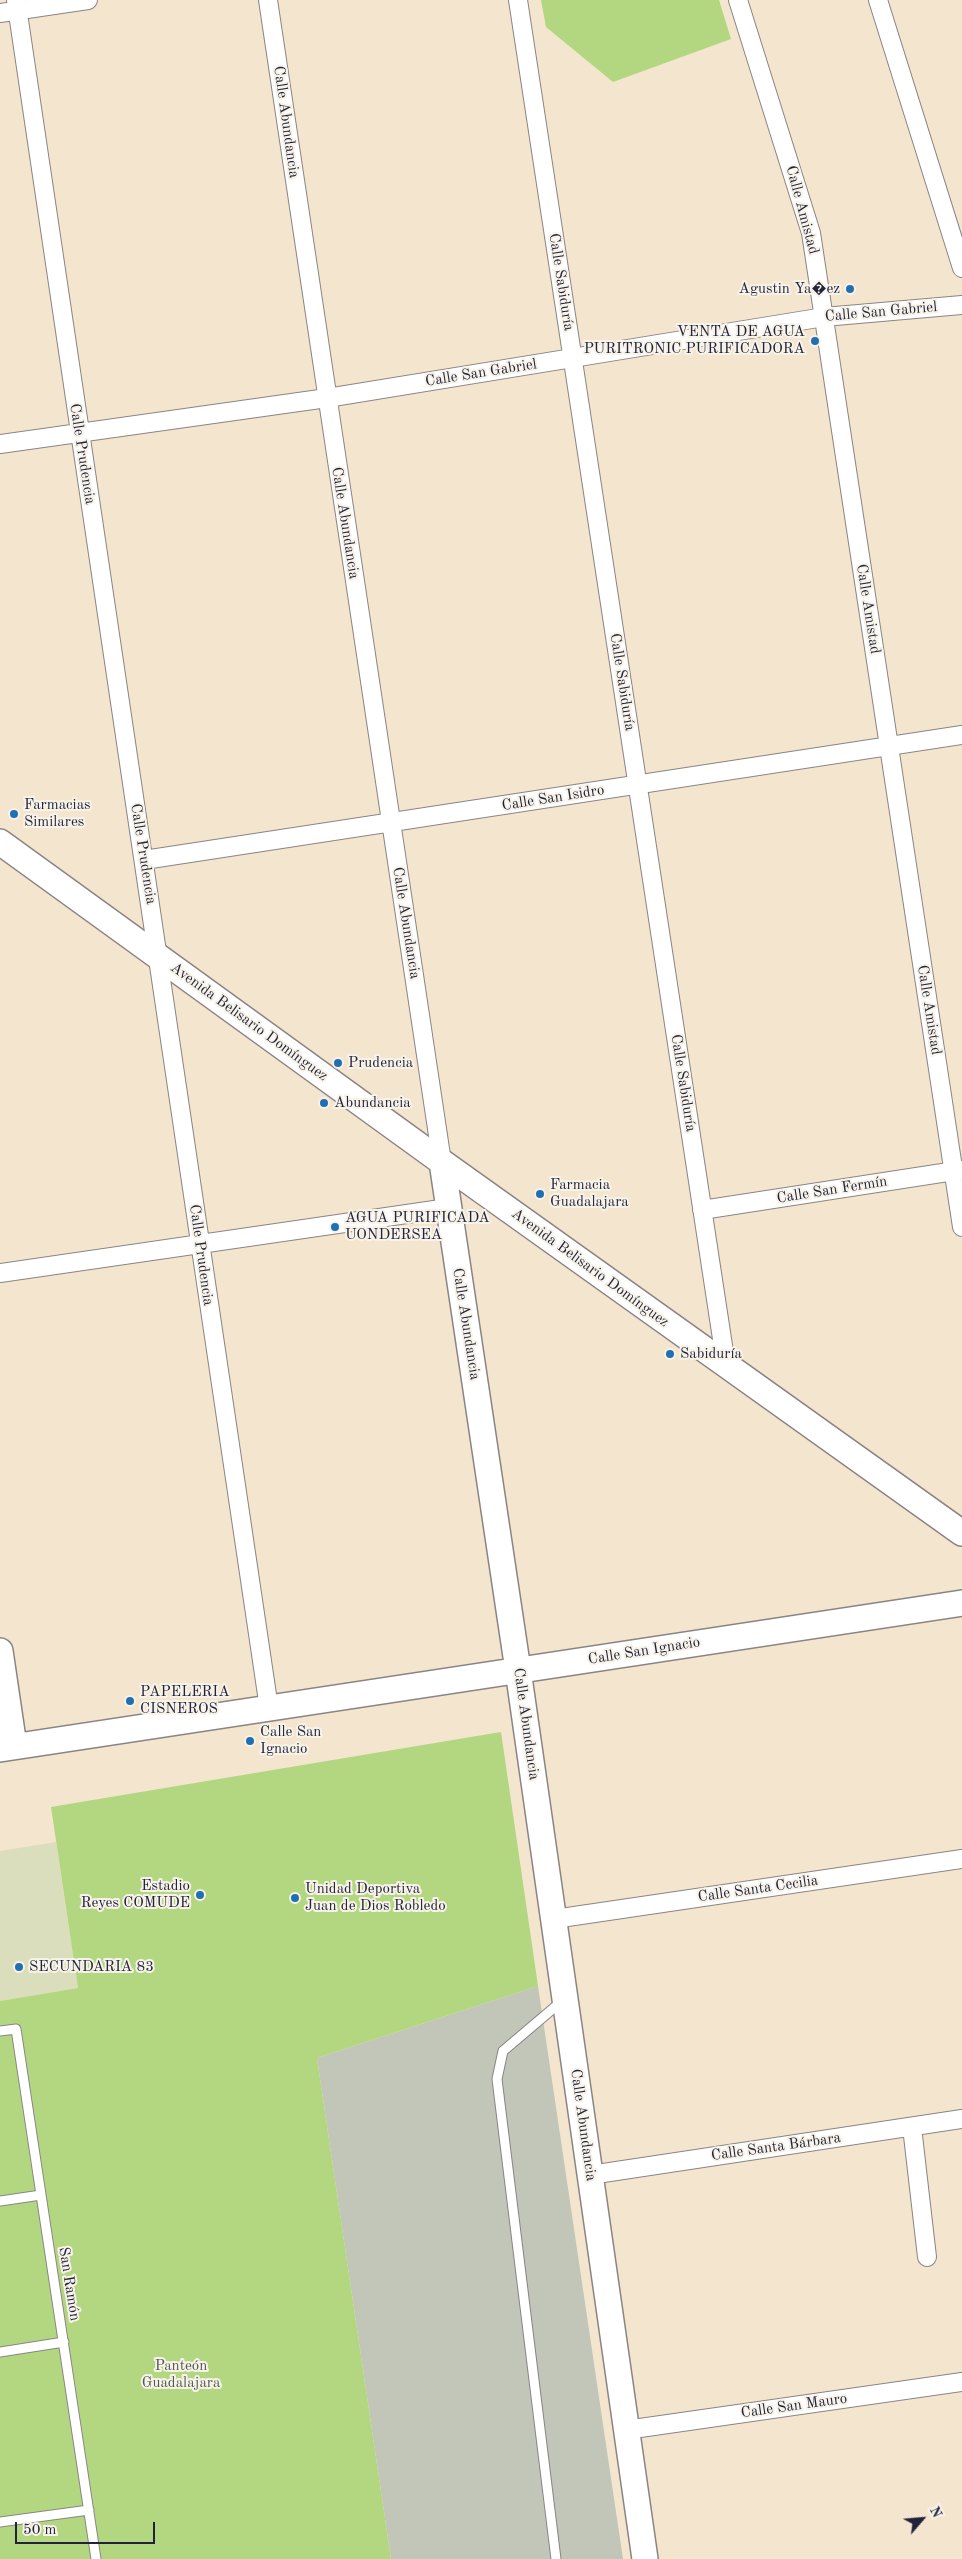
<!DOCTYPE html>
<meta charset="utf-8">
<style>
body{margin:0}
#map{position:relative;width:962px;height:2559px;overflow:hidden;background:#f4e5ce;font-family:"Old Standard TT",serif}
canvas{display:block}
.north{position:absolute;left:897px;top:2494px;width:50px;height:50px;-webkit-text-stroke:4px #f7f3e8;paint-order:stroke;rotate:63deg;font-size:14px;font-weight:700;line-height:20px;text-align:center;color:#22223b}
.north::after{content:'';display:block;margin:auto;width:18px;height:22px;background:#22223b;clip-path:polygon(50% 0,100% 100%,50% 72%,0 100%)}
.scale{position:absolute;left:15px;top:2522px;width:140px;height:22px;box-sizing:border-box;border:2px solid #22223b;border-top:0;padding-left:6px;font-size:15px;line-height:18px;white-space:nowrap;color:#22223b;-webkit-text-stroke:4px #f7f3e8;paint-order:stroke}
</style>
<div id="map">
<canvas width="962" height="2559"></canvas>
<div class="north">N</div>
<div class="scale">50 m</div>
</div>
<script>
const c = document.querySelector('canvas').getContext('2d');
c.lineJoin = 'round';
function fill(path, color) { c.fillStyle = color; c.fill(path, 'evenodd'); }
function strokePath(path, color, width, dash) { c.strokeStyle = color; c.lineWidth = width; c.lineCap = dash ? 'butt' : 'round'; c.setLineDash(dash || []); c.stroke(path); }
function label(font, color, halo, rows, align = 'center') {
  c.font = font + ' "Old Standard TT",serif'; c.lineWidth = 4; c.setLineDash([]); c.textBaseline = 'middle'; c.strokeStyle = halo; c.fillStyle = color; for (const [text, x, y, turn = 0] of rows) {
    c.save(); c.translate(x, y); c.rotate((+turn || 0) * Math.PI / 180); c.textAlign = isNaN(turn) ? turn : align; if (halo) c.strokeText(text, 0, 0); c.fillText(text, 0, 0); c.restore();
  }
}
const built = new Path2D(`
 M56,1842L78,1988L0,2001V1851Z`);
const industrial = new Path2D(`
 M538,1986L623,2559H391L317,2058Z`);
const green = new Path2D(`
 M541,0H719L731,39L613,82L546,27Z
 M501,1732L538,1986L317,2058L391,2559H0V2001L78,1988L51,1807Z`);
const lane = new Path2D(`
 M0,2031L16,2029L96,2559
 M0,2201L41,2195
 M0,2352L64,2342
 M0,2522L89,2510
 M556,2559L497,2079L503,2051L562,2001`);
const street = new Path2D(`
 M16,0L269,1708
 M268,0L442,1162
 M518,0L726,1365
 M738,0L811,233L962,1227
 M878,0L962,268
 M0,13L88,0
 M0,444L327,398L824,317L962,305
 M144,860L962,735
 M702,1210L962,1170
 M0,1273L448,1208
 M554,1919L962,1859
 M912,2127L927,2257
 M590,2175L962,2119
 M626,2430L962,2382`);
const secondary = new Path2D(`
 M0,842L442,1162L962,1533
 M442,1162L518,1670L645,2559
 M0,1651L14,1746
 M0,1749L962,1603`);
const markers = [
 [850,289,5,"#1f6fb2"],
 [815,341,5,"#1f6fb2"],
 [14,814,5,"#1f6fb2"],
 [338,1063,5,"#1f6fb2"],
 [324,1103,5,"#1f6fb2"],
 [540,1194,5,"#1f6fb2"],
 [335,1227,5,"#1f6fb2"],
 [670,1354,5,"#1f6fb2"],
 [130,1701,5,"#1f6fb2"],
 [250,1741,5,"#1f6fb2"],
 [200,1895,5,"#1f6fb2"],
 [295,1898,5,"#1f6fb2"],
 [19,1967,5,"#1f6fb2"]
];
const streetNames = [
 ["Calle Abundancia",286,122,82],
 ["Calle Amistad",802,210,75],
 ["Calle Sabiduría",561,282,81],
 ["Calle San Gabriel",881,312,-5],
 ["Calle San Gabriel",481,373,-9],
 ["Calle Prudencia",82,454,81],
 ["Calle Abundancia",345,523,81],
 ["Calle Amistad",868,609,81],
 ["Calle Sabiduría",622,682,81],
 ["Calle San Isidro",553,798,-9],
 ["Calle Prudencia",143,854,81],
 ["Calle Abundancia",406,923,81],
 ["Calle Amistad",929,1010,81],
 ["Avenida Belisario Domínguez",249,1022,36],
 ["Calle Sabiduría",683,1083,81],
 ["Calle San Fermín",832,1190,-9],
 ["Calle Prudencia",201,1255,82],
 ["Avenida Belisario Domínguez",590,1268,36],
 ["Calle Abundancia",466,1324,81],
 ["Calle San Ignacio",644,1651,-9],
 ["Calle Abundancia",526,1724,82],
 ["Calle Santa Cecilia",758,1889,-8],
 ["Calle Abundancia",583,2125,82],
 ["Calle Santa Bárbara",776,2147,-8],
 ["San Ramón",69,2284,81],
 ["Calle San Mauro",794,2406,-8]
];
const poiNames = [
 ["Agustin Ya�ez",840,289,"right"],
 ["VENTA DE AGUA",805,332,"right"],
 ["PURITRONIC PURIFICADORA",805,349,"right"],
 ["Farmacias",24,805],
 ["Similares",24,822],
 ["Prudencia",348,1063],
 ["Abundancia",334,1103],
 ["Farmacia",550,1185],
 ["Guadalajara",550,1202],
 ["AGUA PURIFICADA",345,1218],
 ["UONDERSEA",345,1235],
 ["Sabiduría",680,1354],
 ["PAPELERIA",140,1692],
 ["CISNEROS",140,1709],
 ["Calle San",260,1732],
 ["Ignacio",260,1749],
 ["Estadio",190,1886,"right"],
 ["Reyes COMUDE",190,1903,"right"],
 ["Unidad Deportiva",305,1889],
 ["Juan de Dios Robledo",305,1906],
 ["SECUNDARIA 83",29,1967]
];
const parkNames = [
 ["Panteón",181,2366],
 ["Guadalajara",181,2383]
];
fill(built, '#dbdebc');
fill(industrial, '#c1c6b9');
fill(green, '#b2d780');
strokePath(lane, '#8b8484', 11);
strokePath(street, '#8b8484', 20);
strokePath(secondary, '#8b8484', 28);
strokePath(lane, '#fff', 9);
strokePath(street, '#fff', 18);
strokePath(secondary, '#fff', 25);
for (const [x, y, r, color] of markers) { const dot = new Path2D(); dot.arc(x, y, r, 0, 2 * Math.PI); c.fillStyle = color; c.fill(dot); strokePath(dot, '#f7f3e8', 2); }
label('15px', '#22223b', '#f7f3e8', streetNames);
label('15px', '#22223b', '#f7f3e8', poiNames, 'left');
label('15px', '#4d5850', '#f7f3e8', parkNames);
</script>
